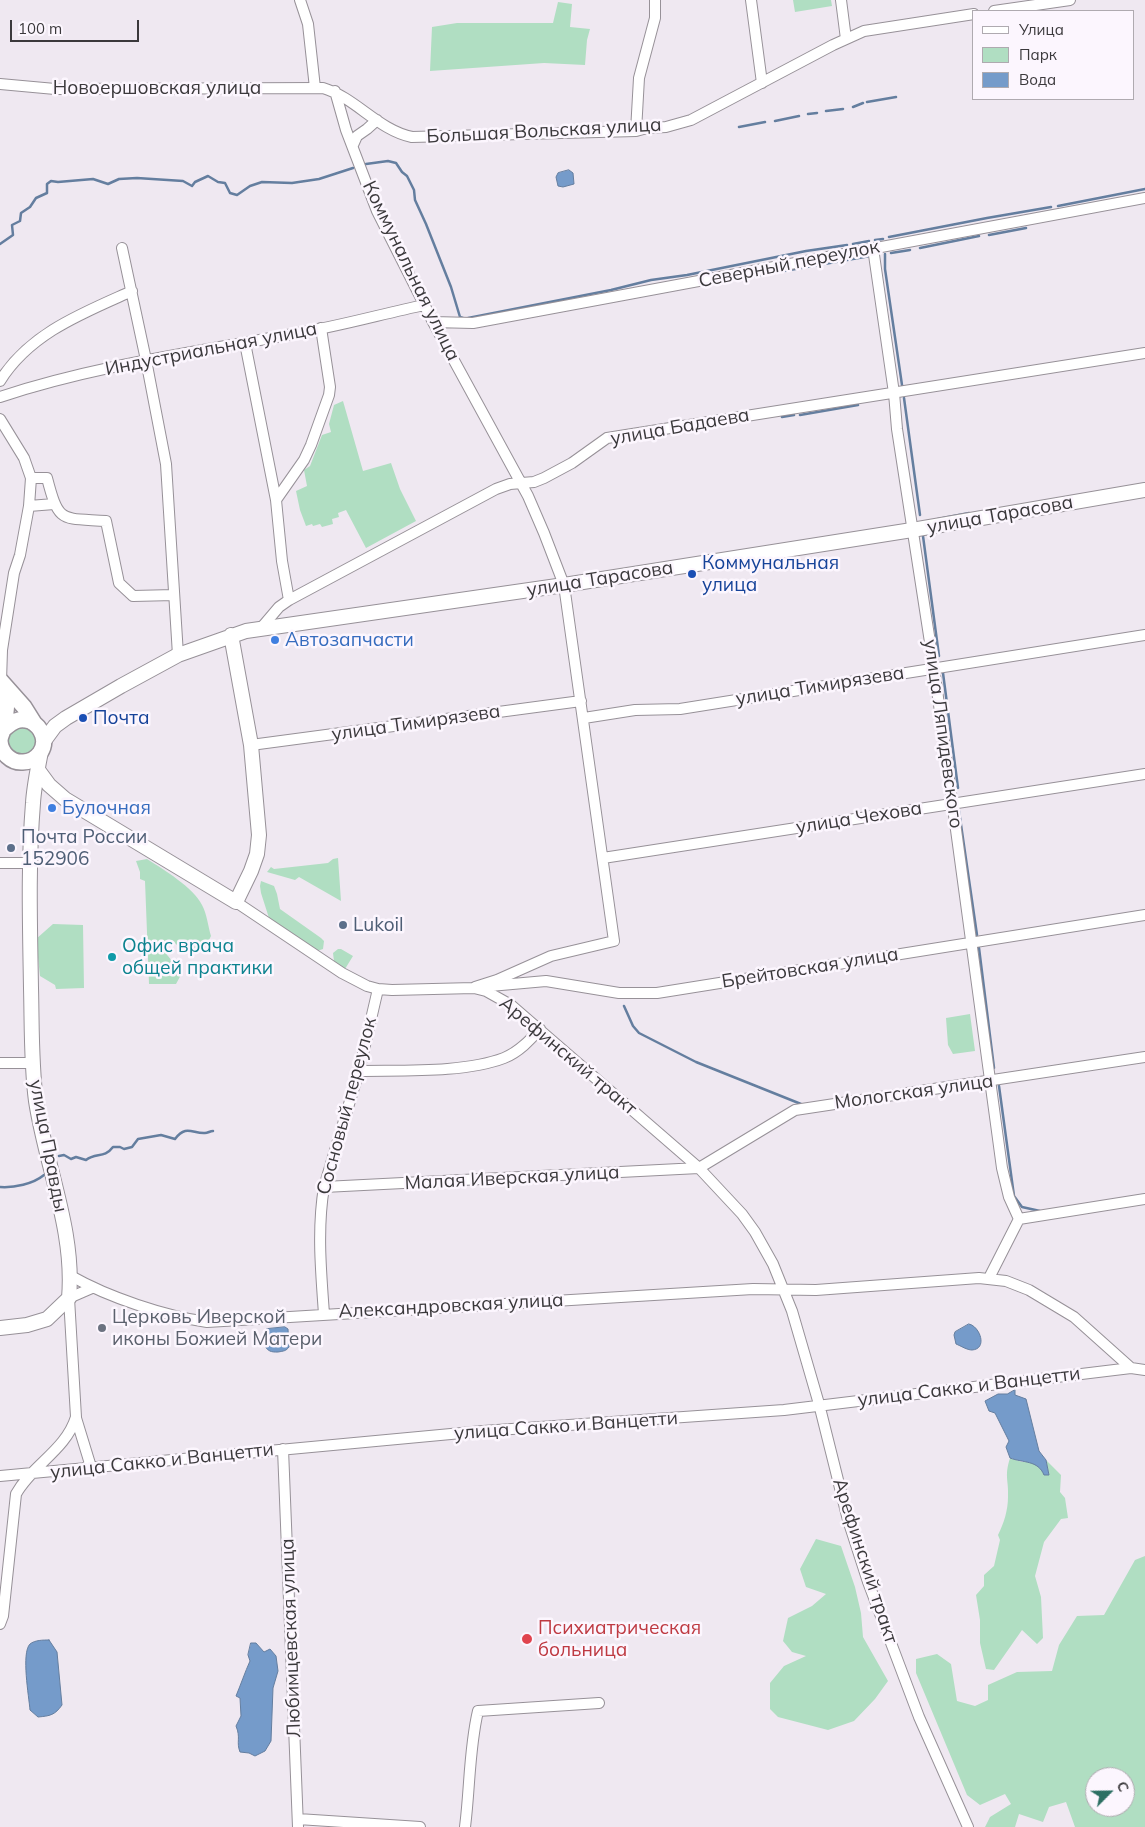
<!DOCTYPE html>
<meta charset="utf-8">
<style>
body{margin:0}
#map{position:relative;width:1145px;height:1827px;overflow:hidden;background:#efe8f1;font-family:Mulish,sans-serif}
canvas{display:block}
.legend{position:absolute;left:972px;top:10px;width:162px;height:90px;box-sizing:border-box;background:#fcf6fe;border:1px solid #afaab0;margin:0;padding:6px 9px;list-style:none;font-size:15px;color:#3b393c}
.legend li{display:flex;align-items:center;gap:10px;height:25px}
.legend b{width:25px;border:1px solid #afaab0}
.north{position:absolute;left:1085px;top:1767px;width:50px;height:50px;box-sizing:border-box;background:#fcf6fe;border:1px solid #afaab0;border-radius:50%;rotate:67deg;font-size:14px;font-weight:700;line-height:20px;text-align:center;color:#3b393c}
.north::after{content:'';display:block;margin:auto;width:18px;height:22px;background:#2c7063;clip-path:polygon(50% 0,100% 100%,50% 72%,0 100%)}
.scale{position:absolute;left:10px;top:20px;width:129px;height:22px;box-sizing:border-box;border:2px solid #3b393c;border-top:0;padding-left:6px;font-size:15px;line-height:18px;white-space:nowrap;color:#3b393c;-webkit-text-stroke:4px #fcf6fe;paint-order:stroke}
</style>
<div id="map">
<canvas width="1145" height="1827"></canvas>
<ul class="legend">
<li><b style="height:6px;background:#fff"></b>Улица</li>
<li><b style="height:14px;background:#b0dec2"></b>Парк</li>
<li><b style="height:14px;background:#759bca"></b>Вода</li>
</ul>
<div class="north">С</div>
<div class="scale">100 m</div>
</div>
<script>
const c = document.querySelector('canvas').getContext('2d');
c.lineJoin = 'round';
function fill(path, color) { c.fillStyle = color; c.fill(path, 'evenodd'); }
function strokePath(path, color, width, dash) { c.strokeStyle = color; c.lineWidth = width; c.lineCap = dash ? 'butt' : 'round'; c.setLineDash(dash || []); c.stroke(path); }
function label(font, color, halo, rows, align = 'center') {
  c.font = font + ' Mulish,sans-serif'; c.lineWidth = 5; c.setLineDash([]); c.textBaseline = 'middle'; c.strokeStyle = halo; c.fillStyle = color; for (const [text, x, y, turn = 0] of rows) {
    c.save(); c.translate(x, y); c.rotate((+turn || 0) * Math.PI / 180); c.textAlign = isNaN(turn) ? turn : align; if (halo) c.strokeText(text, 0, 0); c.fillText(text, 0, 0); c.restore();
  }
}
const green = new Path2D(`
 M793,0H831L832,6L795,12Z
 M558,2L572,4L570,27L590,29L587,40L585,65L544,63L430,71L432,27L457,23H553Z
 M343,401L363,471L391,463L400,489L416,521L366,548L346,510L338,513L339,517L332,519L333,524L322,527L320,524L313,526L312,524L306,526L300,510L296,491L307,486L304,470L310,466L322,435L331,432L329,424L334,405Z
 M8 741a14 14 0 1 1 28 0a14 14 0 1 1-28 0Z
 M338,858L341,901L299,877L295,880L267,872L271,867L274,869L328,863L333,859Z
 M147,859C163,869 194,888 202,905C207,914 208,926 211,936L207,944L193,954L183,951L172,940L165,943L163,950L182,973L176,984H149L145,881L140,879V872L136,861Z
 M261,881L274,886L277,894L280,909L321,938L324,941L323,949L317,951L269,918L261,893L260,886Z
 M53,924L83,925L84,988L56,989L55,985L40,976L36,939Z
 M338,949H341L353,956L345,969L334,961L333,953Z
 M970,1014L975,1051L953,1054L948,1045L946,1018Z
 M1010,1458L1022,1462H1032L1049,1475L1046,1460L1061,1475L1060,1492L1065,1498L1068,1518L1061,1519L1044,1542L1035,1576L1041,1597L1043,1638L1037,1644L1022,1630L994,1670L986,1669L980,1643V1620L976,1595L984,1586V1575L994,1566L1000,1540L998,1535C1004,1523 1008,1510 1008,1497C1009,1480 1004,1477 1010,1458Z
 M816,1539L841,1546L855,1587L861,1613L863,1637L888,1681L875,1699L854,1721L828,1730L778,1717L770,1709V1683L784,1666L806,1656L792,1652L783,1641L788,1618L812,1606L826,1594L806,1587L800,1569Z
 M1145,1556V1827H1075L1066,1802L1049,1807L1043,1822L1019,1814L1015,1827H985L990,1817L1011,1804L1005,1794L980,1805L967,1795L916,1673V1659L937,1654L951,1664L957,1701L975,1706L988,1700V1685L1017,1672L1052,1671L1059,1645L1077,1616L1104,1615L1135,1560ZM1095,1777H1125V1807H1095Z`);
const water = new Path2D(`
 M569,170L573,173L574,184L563,187L558,186L556,177L558,173Z
 M969,1324C980,1326 988,1349 972,1350C967,1350 961,1346 956,1344L954,1335L955,1332Z
 M285,1327L288,1329L289,1347C286,1351 284,1351 278,1352C264,1353 264,1344 263,1332L266,1329Z
 M1015,1390V1395L1026,1399L1039,1451L1046,1460L1049,1475H1044C1038,1460 1023,1463 1010,1458L1006,1447L1009,1441L995,1413L989,1411L985,1401L998,1394H1007Z
 M49,1640L57,1652L62,1705C55,1715 50,1716 38,1717L30,1710C29,1697 21,1653 30,1644C35,1640 43,1640 49,1640Z
 M251,1643H256L264,1652L270,1649L276,1656L278,1671L273,1688L271,1741L265,1751L255,1756L249,1753L240,1752C236,1742 241,1738 236,1726L241,1716L240,1698L236,1696C241,1684 245,1672 250,1661L248,1655Z`);
const stream = new Path2D(`
 M867,102L896,97
 M853,107L863,103
 M826,111L843,109
 M808,114L817,113
 M775,121L799,116
 M739,127L765,122
 M366,164L388,161L396,163L402,172L407,176L414,190L415,200L426,224L451,287L460,317L463,318
 M1058,206L1145,189
 M989,235L1026,228
 M889,237L987,218L1051,207
 M875,240L883,239
 M0,244L13,235L12,225L20,221L21,213L30,207L36,198L47,193V184L51,181L58,182L93,179L108,184L119,179L137,178L183,181L192,186L195,182L208,176L218,182L225,183L230,193L237,195L250,186L262,182L292,183L319,179L353,168
 M853,244L869,241
 M920,248L979,236
 M891,253L910,250
 M885,254V269L902,385
 M744,278L870,256
 M468,318L611,290L651,280L687,275L806,251L847,245
 M904,398L920,515
 M800,415L858,405
 M782,417L794,415
 M938,519L969,513
 M923,536L939,656
 M943,673L958,788
 M959,811L977,935
 M979,948L994,1068
 M624,1006L633,1026L639,1033L696,1062L801,1104
 M999,1086L1014,1196L1022,1207L1040,1211
 M59,1156L64,1155L71,1159L76,1157L86,1160C96,1152 104,1159 113,1147H120L124,1149L132,1147L138,1139L161,1135L175,1139C186,1124 193,1134 205,1133C208,1133 210,1131 213,1131
 M0,1187C14,1188 33,1184 44,1175`);
const street = new Path2D(`
 M300,0L308,24L315,88
 M751,0L762,83
 M841,0L846,39
 M994,11L1070,0
 M0,84L55,89L323,88C356,98 378,130 412,137L636,131L647,128L666,127L691,120L833,45L864,31L974,14
 M335,91L346,130L377,211L433,322L528,496L544,533L564,585L614,941L551,956L497,980L475,987
 M636,131L639,78L655,18V0
 M353,145L357,136L367,129L377,120
 M122,248L146,360L166,464L178,655
 M873,248L894,393L897,429L934,668L1002,1168L1009,1197L1019,1219
 M433,322L473,323L1145,198
 M245,343L276,500L282,561L289,600
 M0,381C30,333 83,313 132,291
 M0,397C96,365 198,352 298,333C340,326 382,314 424,305
 M0,419L24,458L31,478L29,506L20,555L14,573L2,650L1,681
 M31,478H47C59,524 61,518 106,521L119,583L133,596L174,595
 M276,500L304,460L311,445L329,395L330,387L321,328
 M29,506L54,504
 M262,627L279,607L289,600L496,489L510,484L534,482L544,478L572,463L607,438L1145,353
 M584,718L635,710L680,709L1145,635
 M251,745L581,701
 M603,858L1145,774
 M0,863H31
 M236,902L342,973L367,986L378,989L392,990L474,988L486,991L511,1005L699,1168L742,1214L755,1232L773,1264L792,1311L819,1404L848,1520L868,1582L919,1717L968,1827
 M490,986L546,981L619,993H657L1145,915
 M0,1063H33
 M359,1071C403,1070 465,1073 504,1058C519,1052 530,1040 540,1029
 M324,1187L699,1168L795,1110L1145,1057
 M71,1276C108,1297 164,1316 207,1322L753,1289L816,1290L979,1278L1006,1281L1029,1290L1074,1317L1131,1368
 M989,1278L1019,1219L1145,1199
 M324,1314C321,1272 317,1229 324,1187L359,1071L378,989
 M76,1418L91,1467H86
 M283,1449L298,1827
 M0,1476L483,1431L784,1410L1131,1368L1145,1370
 M0,1624L3,1616L16,1494C32,1465 66,1450 76,1417L69,1298L92,1288
 M298,1819L420,1827
 M465,1827C470,1788 469,1749 478,1711L599,1703`);
const secondary = new Path2D(`
 M44,741L55,726L66,718L121,686L178,655L246,631L564,585L912,530L1145,490
 M38,770L49,785L65,799L236,902L251,871L257,854L259,835L251,745L231,635
 M0,1328L27,1325L47,1319L69,1298C75,1231 46,1167 36,1101C31,1064 32,1026 31,988C30,927 28,864 33,803C34,786 38,768 41,751`);
const primary = new Path2D(`
 M0,680L24,707L34,723
 M0,732C11,724 15,717 30,721C42,727 48,741 40,753C36,758 30,762 23,762C11,763 1,753 0,741C0,736 3,732 4,727C6,714 8,701 7,688`);
const markers = [
 [692,574,5,"#1a4fb4"],
 [275,640,5,"#3f7fe0"],
 [83,718,5,"#1a4fb4"],
 [52,808,5,"#3f7fe0"],
 [11,848,5,"#5c6f8a"],
 [343,925,5,"#5c6f8a"],
 [112,957,5,"#0f9aa8"],
 [102,1328,5,"#6b7280"],
 [527,1639,6,"#e0444e"]
];
const streetNames = [
 ["Новоершовская улица",157,88],
 ["Большая Вольская улица",544,131,-3],
 ["Северный переулок",789,264,-11],
 ["Коммунальная улица",411,271,64],
 ["Индустриальная улица",211,349,-11],
 ["улица Бадаева",680,427,-10],
 ["улица Тарасова",1000,515,-10],
 ["улица Тарасова",600,579,-9],
 ["улица Тимирязева",820,686,-9],
 ["улица Тимирязева",416,723,-8],
 ["улица Ляпидевского",943,734,82],
 ["улица Чехова",859,818,-9],
 ["Брейтовская улица",810,968,-9],
 ["Арефинский тракт",568,1056,40],
 ["Мологская улица",914,1092,-8],
 ["Сосновый переулок",347,1106,-75],
 ["улица Правды",48,1146,79],
 ["Малая Иверская улица",512,1178,-3],
 ["Александровская улица",451,1306,-3],
 ["улица Сакко и Ванцетти",969,1387,-7],
 ["улица Сакко и Ванцетти",566,1426,-4],
 ["улица Сакко и Ванцетти",162,1461,-6],
 ["Арефинский тракт",865,1561,72],
 ["Любимцевская улица",291,1638,-92]
];
const transitNames = [
 ["Коммунальная",702,563],
 ["улица",702,585],
 ["Почта",93,718]
];
const shopNames = [
 ["Автозапчасти",285,640],
 ["Булочная",62,808]
];
const serviceNames = [
 ["Почта России",21,837],
 ["152906",21,859],
 ["Lukoil",353,925]
];
const cultureNames = [
 ["Офис врача",122,946],
 ["общей практики",122,968]
];
const worshipNames = [
 ["Церковь Иверской",112,1317],
 ["иконы Божией Матери",112,1339]
];
const healthNames = [
 ["Психиатрическая",538,1628],
 ["больница",538,1650]
];
fill(green, '#b0dec2');
fill(water, '#759bca');
strokePath(water, '#647e9f', 1);
strokePath(stream, '#647e9f', 2.5);
strokePath(street, '#979198', 12);
strokePath(secondary, '#979198', 16);
strokePath(primary, '#979198', 18);
strokePath(street, '#fff', 10);
strokePath(secondary, '#fff', 14);
strokePath(primary, '#fff', 15);
for (const [x, y, r, color] of markers) { const dot = new Path2D(); dot.arc(x, y, r, 0, 2 * Math.PI); c.fillStyle = color; c.fill(dot); strokePath(dot, '#fcf6fe', 2); }
label('19px', '#3b393c', '#fcf6fe', streetNames);
label('19px', '#164399', '#fcf6fe', transitNames, 'left');
label('19px', '#366cbe', '#fcf6fe', shopNames, 'left');
label('19px', '#4e5e75', '#fcf6fe', serviceNames, 'left');
label('19px', '#0d838f', '#fcf6fe', cultureNames, 'left');
label('19px', '#5b616d', '#fcf6fe', worshipNames, 'left');
label('19px', '#be3a42', '#fcf6fe', healthNames, 'left');
</script>
